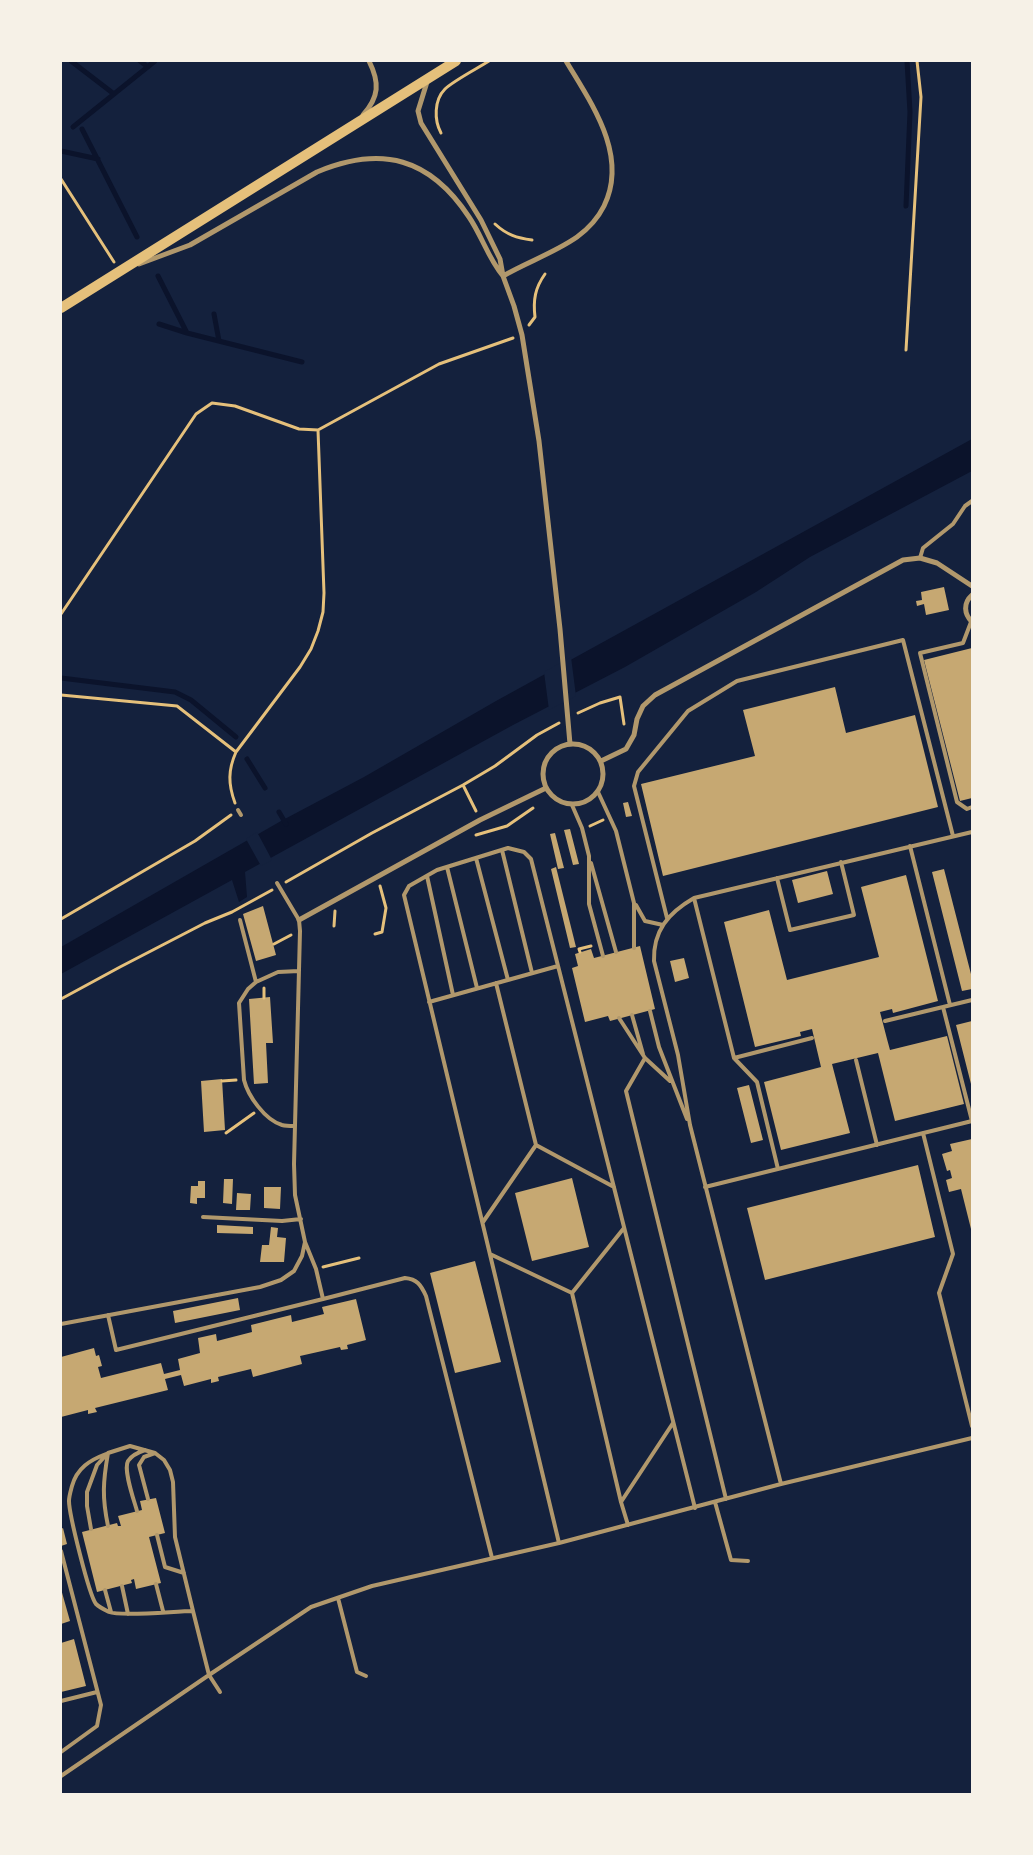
<!DOCTYPE html>
<style>
body{margin:0}
#map{position:relative;width:1033px;height:1855px;overflow:hidden;background:#14213d;font-family:"Nunito Sans",sans-serif}
canvas{display:block}
.frame{position:absolute;inset:0;border:62px solid #f6f1e7;pointer-events:none}
</style>
<div id="map">
<canvas width="1033" height="1855"></canvas>
<div class="frame"></div>
</div>
<script>
const c = document.querySelector('canvas').getContext('2d');
c.lineJoin = 'round';
function fill(path, color) { c.fillStyle = color; c.fill(path, 'evenodd'); }
function strokePath(path, color, width, dash) { c.strokeStyle = color; c.lineWidth = width; c.lineCap = dash ? 'butt' : 'round'; c.setLineDash(dash || []); c.stroke(path); }
const water = new Path2D(`
 M972,439V471L810,557L756,592L625,667L513,725L245,872L247,897L239,902L232,880L61,974V947L281,821L364,777L496,701Z`);
const pier = new Path2D(`
 M571,657L576,696L549,710L544,672Z
 M257,832L272,860L261,866L246,839Z`);
const stream = new Path2D(`
 M71,61L114,94
 M140,61L148,67
 M73,127L155,61
 M82,129L137,237
 M61,151L98,159
 M906,206L910,112L907,61
 M158,276L187,333
 M214,314L219,341
 M159,324L187,333L302,362
 M61,678L175,692L191,700L236,737
 M247,759L265,788
 M279,812L286,824`);
const building = new Path2D(`
 M944,587L949,610L926,615L924,604L917,606L916,601L922,600L921,592Z
 M972,648V798L960,801L924,660Z
 M835,687L846,733L915,715L938,807L663,876L641,784L755,756L743,710Z
 M628,802L632,816L626,817L623,803Z
 M570,829L579,864L573,865L564,830Z
 M555,833L564,868L558,869L550,834Z
 M556,867L576,947L570,948L551,869Z
 M944,869L972,978V989L962,991L932,872Z
 M827,871L833,894L798,903L792,880Z
 M906,875L938,1001L893,1013L892,1009L880,1012L887,1039L890,1050L947,1036L964,1104L895,1121L878,1053L832,1064L850,1133L781,1150L764,1082L821,1067L812,1029L800,1032L801,1036L755,1047L724,922L769,910L787,980L879,957L861,887Z
 M263,906L276,955L256,961L243,914Z
 M640,946L655,1009L610,1021L608,1016L585,1022L572,968L578,966L575,954L591,949L594,958Z
 M684,958L689,978L675,982L670,961Z
 M270,997L273,1043H266L268,1083L254,1084L249,999Z
 M972,1021V1084H971L956,1025Z
 M222,1079L225,1130L204,1132L201,1081Z
 M749,1085L763,1140L751,1143L737,1088Z
 M972,1139V1229H971L961,1189L949,1192L946,1180L952,1178L950,1170L947,1171L942,1154L952,1151L950,1144Z
 M918,1165L935,1237L765,1280L747,1208Z
 M572,1178L589,1247L532,1261L515,1193Z
 M224,1179H233L232,1204L223,1203Z
 M198,1181H205V1198H197V1204L190,1203L191,1186H198Z
 M264,1187H281L280,1209L264,1208Z
 M237,1193L251,1194L250,1210H236Z
 M217,1225L253,1227V1234L217,1233Z
 M271,1227L278,1228L277,1237L286,1238L284,1262H260L262,1245H269Z
 M475,1261L501,1362L455,1373L430,1273Z
 M238,1298L240,1310L175,1323L173,1311Z
 M356,1299L366,1340L347,1345L348,1349L341,1350L340,1347L300,1356L302,1364L253,1377L251,1369L218,1377L219,1381L211,1383V1379L184,1386L181,1375L165,1379L168,1390L95,1408L97,1412L88,1414V1410L61,1417V1357L94,1348L96,1356L99,1355L102,1366L98,1367L101,1378L161,1363L164,1374L180,1370L178,1359L200,1353L198,1338L216,1334L217,1341L252,1332L251,1325L291,1315L292,1322L324,1314L322,1307Z
 M156,1498L165,1533L149,1537L161,1583L136,1589L134,1579L131,1580L132,1583L97,1592L82,1532L117,1523L118,1526H121L118,1516L142,1510L140,1501Z
 M63,1528L67,1544L61,1546V1529Z
 M61,1589L70,1621L61,1624Z
 M74,1639L86,1686L61,1692V1643Z`);
const path = new Path2D(`
 M441,133C434,120 434,100 445,89C453,81 478,68 489,61
 M61,179L114,262
 M495,224C507,235 517,238 532,240
 M529,325L535,317C533,300 535,288 545,274
 M906,350L921,97L917,61
 M61,614L196,414L212,403L235,406L299,429L318,430
 M61,695L177,706L236,752
 M578,713L600,703L620,697L624,724
 M463,785L476,811
 M235,803C228,784 228,770 236,752L300,667L311,649L318,631L323,612L324,593L318,430L439,364L513,338
 M590,826L603,820
 M476,835L507,826L533,808
 M286,882L372,833L463,785L495,766L537,735L559,723
 M61,919L195,841L231,815
 M334,926L335,911
 M375,934L382,932L386,908L380,886
 M274,944L291,935
 M580,952L579,949L591,946
 M264,988V998
 M61,999L120,967L205,923L232,912L272,890
 M222,1081L236,1080
 M226,1133L254,1113
 M323,1267L359,1258`);
const service = new Path2D(`
 M920,558L923,548L953,524L965,506L972,501
 M971,622L963,643L920,653L957,802L967,809L972,807
 M598,792L616,831L634,903V948
 M572,805L582,828L589,856V904L603,956
 M238,810L241,815
 M910,846L950,1005
 M502,850L532,973
 M476,858L508,980
 M591,863L616,952
 M447,867L477,988
 M427,876L453,995
 M777,878L790,930L854,915L841,862
 M694,898L734,1058L757,1082L778,1169
 M636,905L645,921L663,925
 M667,918L634,786L638,772L688,711L737,681L903,640L953,836
 M240,920L256,982
 M429,1002L558,966
 M650,1011L659,1047L687,1119
 M632,1015L643,1054
 M619,1018L645,1058L670,1081
 M885,1021L972,1000
 M645,1058L626,1091L726,1499
 M734,1058L812,1038
 M856,1060L877,1145
 M294,1126C290,1126 286,1126 282,1125C265,1120 248,1096 244,1080L239,1003L248,989L256,982L278,972L299,971
 M923,1133L953,1254L939,1293L972,1426
 M536,1145L614,1187
 M705,1187L972,1121L943,1007
 M203,1217L282,1221L301,1219
 M483,1222L536,1145L496,983
 M305,1242L316,1269L323,1299L405,1278C417,1279 421,1285 426,1296L492,1558
 M490,1254L572,1293L624,1228
 M572,1293L621,1502L628,1525
 M108,1315L116,1350L323,1299
 M61,1324L260,1287L281,1280L294,1271L302,1256L305,1242L295,1195L294,1164L300,931L299,920L277,883
 M106,1454C90,1460 77,1468 72,1486C71,1490 69,1496 69,1501C69,1514 89,1595 96,1604C99,1607 105,1610 109,1612C122,1617 176,1611 193,1611
 M781,1484L690,1125L678,1055L654,961C653,931 668,913 694,898L972,832
 M148,1499L139,1465L144,1457L155,1453
 M621,1502L673,1423
 M715,1502L731,1560L748,1561
 M137,1511C134,1500 123,1470 128,1461C132,1455 139,1452 145,1450
 M108,1526C102,1497 103,1482 108,1453
 M91,1529L87,1506V1492L97,1465L108,1453L130,1446L155,1453L164,1460L170,1470L173,1482L175,1537L193,1611L209,1675L220,1692
 M157,1535L165,1567L184,1573
 M559,1543L404,895L409,886L437,870L508,848L524,852L531,859L695,1508
 M61,1551L101,1705L97,1726L61,1752
 M156,1584L163,1611
 M122,1586L128,1614
 M105,1590L111,1612
 M338,1598L357,1672L366,1676
 M61,1701L97,1692
 M61,1776L209,1675L311,1607L372,1586L559,1543L781,1484L972,1438`);
const minor = new Path2D(`
 M427,82L418,111L421,123L481,220L500,259L503,276L514,306L522,335L539,441L560,629L570,744
 M363,115C379,97 380,83 369,61
 M139,264L190,245L317,172C382,145 430,158 469,217C482,236 488,258 503,276
 M503,276C527,262 554,253 577,237C588,229 598,218 604,206C629,155 591,103 566,61
 M972,595C963,603 964,614 972,622
 M543 774a30 30 0 1 1 60 0a30 30 0 1 1-60 0Z
 M601,761L626,749L634,735L637,719L643,706L655,695L903,560L920,558L937,563L972,586
 M299,920L480,820L546,788`);
const secondary = new Path2D(`
 M61,308L456,61`);
fill(water, '#0b132b');
fill(pier, '#14213d');
strokePath(stream, '#0b132b', 5);
fill(building, '#c6a872');
strokePath(path, '#e5c07b', 3);
strokePath(service, '#b1986c', 4);
strokePath(minor, '#b1986c', 5);
strokePath(secondary, '#e5c07b', 10);
</script>
